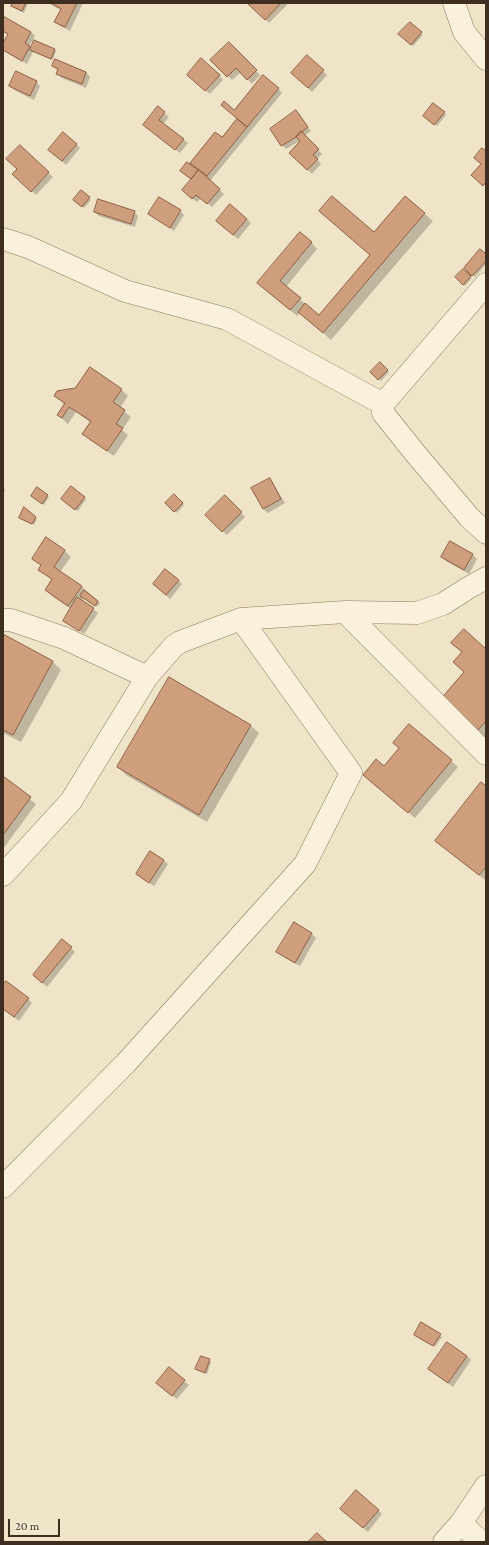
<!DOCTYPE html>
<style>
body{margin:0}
#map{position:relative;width:489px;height:1545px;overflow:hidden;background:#f0e4c8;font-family:"Crimson Pro",serif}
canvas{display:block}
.frame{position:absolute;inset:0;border:4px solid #3d2e20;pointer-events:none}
.scale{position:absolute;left:8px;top:1519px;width:52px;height:18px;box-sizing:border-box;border:2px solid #3d2e20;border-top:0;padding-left:5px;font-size:12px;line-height:14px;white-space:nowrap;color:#3d2e20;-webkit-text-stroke:3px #f7eed8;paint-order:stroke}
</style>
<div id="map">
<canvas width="489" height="1545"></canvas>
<div class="frame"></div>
<div class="scale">20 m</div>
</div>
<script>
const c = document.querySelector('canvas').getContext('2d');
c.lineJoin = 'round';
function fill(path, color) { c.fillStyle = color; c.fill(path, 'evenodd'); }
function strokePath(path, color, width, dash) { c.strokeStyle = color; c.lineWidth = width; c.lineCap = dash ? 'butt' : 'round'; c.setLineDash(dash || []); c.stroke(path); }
const shadow = new Path2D(`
 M14,3H28L24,13L14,8L12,6Z
 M51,3H83L70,31L60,26L55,22L61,10L55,7Z
 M250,3H285L287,5L269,23L249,4Z
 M3,17L31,32L35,36L29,46L32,49H54L56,51L53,60L33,52L27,64L5,52L3,50V45L9,35L3,32Z
 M410,23L423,35L413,46L400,34Z
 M229,43L260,75L252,84L241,72L232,80L212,60Z
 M307,56L327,75L312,92L296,77Z
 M56,60L86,72L90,77L86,88L62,78L57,74L58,70L53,66Z
 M219,75L223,80L210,94L192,79Z
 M36,82L40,86L34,100L14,90L10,86Z
 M278,89L282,93L210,181L224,194L212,207L201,198L197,202L187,194L192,180L183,173L187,164L200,173L201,172L191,163L222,139L238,119L222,105L234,111Z
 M158,108L169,117L163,124L188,143L180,153L144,125Z
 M444,113L446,115L437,126L426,118Z
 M300,116L311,131L304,136L322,154L317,159L321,164L312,174L290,153L301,140L286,149L282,145Z
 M76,144L80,148L66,165L54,154Z
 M20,146L53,177L36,195L14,174L18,169Z
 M81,191L91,200L84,208L74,199Z
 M405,197L433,221L331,340L300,313L297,316L265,289L311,242L317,249L286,287L319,316L371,255L374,234Z
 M180,211L184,215L174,231L149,214Z
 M95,212H134L138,216L135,227L99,216Z
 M247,219L251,223L238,239L221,225Z
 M486,256V264L475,277L465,268Z
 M463,270L472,278L465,286L457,277Z
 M380,363L389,372L381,381L371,372Z
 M90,368L122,390L128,396L120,408L131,417L122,430L128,435L114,456L90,440L84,433L91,423L76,412L68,424L58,415L65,405L55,396L76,389Z
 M269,479L273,483L285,503L268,513L263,509Z
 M3,487L5,490L3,497Z
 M37,488L49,497L44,505L34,497Z
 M174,496L184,505L177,513L167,503Z
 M225,497L245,517L227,535L207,515Z
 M84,498L86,499L78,511L64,501Z
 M25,508L37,519L34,525L20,518Z
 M450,542L473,555L477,559L469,574L446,561L442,557Z
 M65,551L71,557L60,572L81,586L100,603L97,607L84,598L81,601L98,613L84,634L64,620L71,609L52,596L46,590L52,580L40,570L42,566L33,559Z
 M178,580L182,584L170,599L154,584Z
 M3,635L53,662L61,670L21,742L3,733Z
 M486,650V738L484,740L448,709Z
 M250,725L259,733L207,822L126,775L118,767Z
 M409,725L458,767L415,818L371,782L400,748Z
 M3,778L36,804L3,849Z
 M486,787V881L437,840Z
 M163,860L168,864L154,886L137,874Z
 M294,923L312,934L316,938L300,966L282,956L278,952Z
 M71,948L75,952L47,987L38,979Z
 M3,986L28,999L32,1003L19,1021L3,1009Z
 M440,1335L442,1337L435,1347L417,1336Z
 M467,1356L471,1360L453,1387L429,1369Z
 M209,1360L211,1362L207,1374L197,1369Z
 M184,1381L189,1385L177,1399L161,1387Z
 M378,1510L382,1514L368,1532L346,1513Z`);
const building = new Path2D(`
 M13,3H26L22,11L11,6Z
 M50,3H77L65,27L54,22L61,9Z
 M249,3H281L265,20L248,4Z
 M3,16L31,32L25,43L30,46L22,61L3,50V43L8,34L3,31Z
 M410,22L422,32L411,45L398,34Z
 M34,40L55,49L51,59L30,50Z
 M229,42L257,70L247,80L236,68L227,77L210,60Z
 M307,55L324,70L308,88L291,73Z
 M201,58L220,75L205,91L187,75Z
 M55,59L86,72L82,84L56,74L58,69L52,66Z
 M16,71L37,81L30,96L9,86Z
 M263,75L279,88L247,127L221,105L224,101L234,110Z
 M433,103L445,112L434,125L423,116Z
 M158,106L165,112L159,120L184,139L175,150L143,125Z
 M296,110L308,127L296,137L281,146L270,129Z
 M237,119L247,127L207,176L190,163L215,132L222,137Z
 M301,131L319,149L313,155L318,159L307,170L289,153L300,141L296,137Z
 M63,132L77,144L62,161L48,150Z
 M20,145L49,172L31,192L12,174L17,169L6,159Z
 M482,148L486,151V182L483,186L471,175L481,164L474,158Z
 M187,162L198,170L191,179L180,171Z
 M199,170L220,189L207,204L196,195L192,199L182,190Z
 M81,190L90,197L82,207L73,200Z
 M332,196L374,232L405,196L425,213L323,333L298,312L305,303L319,315L370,255L319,211Z
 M159,197L181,210L170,228L148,214Z
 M98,199L135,211L131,224L94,212Z
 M230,204L247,219L233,235L216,221Z
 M300,232L312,242L280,281L301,298L290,310L257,283Z
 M480,249L486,254V261L472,276L464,268Z
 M463,269L471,276L463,285L455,277Z
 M380,362L388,370L378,380L370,372Z
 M90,367L122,389L113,402L125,410L116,424L123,428L107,451L82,434L91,421L69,407L62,418L57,415L65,403L54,396L57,391L75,388Z
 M270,478L281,499L263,509L251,488Z
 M71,486L85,497L75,510L61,499Z
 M37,487L48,495L42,504L31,496Z
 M174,494L183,503L174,512L165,503Z
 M225,495L242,512L222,532L205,515Z
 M24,507L36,517L32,524L19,518Z
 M46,537L65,550L54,567L82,586L68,606L45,590L52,579L38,570L41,565L32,559Z
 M450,541L473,554L464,570L441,557Z
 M165,569L179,580L166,595L153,584Z
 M84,590L98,601L95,606L80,596Z
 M77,597L94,608L79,631L63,621Z
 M464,629L486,649V721L475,733L439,701L464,672L453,662L462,652L451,643Z
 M3,634L53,661L13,735L3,730Z
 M169,677L251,725L199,815L117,767Z
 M409,724L452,760L408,813L363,775L376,759L384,766L399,748L393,743Z
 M3,776L31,797L3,835Z
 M481,782L486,786V867L479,875L435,841Z
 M150,851L164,860L149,883L136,874Z
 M294,922L312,933L295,963L276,952Z
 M62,939L72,947L42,983L33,975Z
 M6,981L29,998L14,1017L3,1009V985Z
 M421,1322L441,1334L433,1346L414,1335Z
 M447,1342L467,1356L448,1383L428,1369Z
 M201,1356L210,1359L205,1373L195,1369Z
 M169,1367L185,1380L172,1396L156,1383Z
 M356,1490L379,1510L363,1528L340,1509Z
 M317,1533L327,1542H308Z`);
const minor = new Path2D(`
 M454,3L464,32L486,59
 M3,239L28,247L125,291L227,319L383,404
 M486,284L383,404V413L415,453L469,517L486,533
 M345,612L486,754
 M3,620H11L64,638L147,677
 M3,875L71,801L147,677L174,646L180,642L241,619L345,612L417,613L443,604L468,588L486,578
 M3,1187L126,1063L305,864L351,773L241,619
 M461,1523L481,1542
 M444,1542L461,1523L486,1486`);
fill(shadow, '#0003');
fill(building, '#cf9f7d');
strokePath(building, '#8d5f41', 1);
strokePath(minor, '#8d765c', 23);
strokePath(minor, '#faf1dc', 22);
</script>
